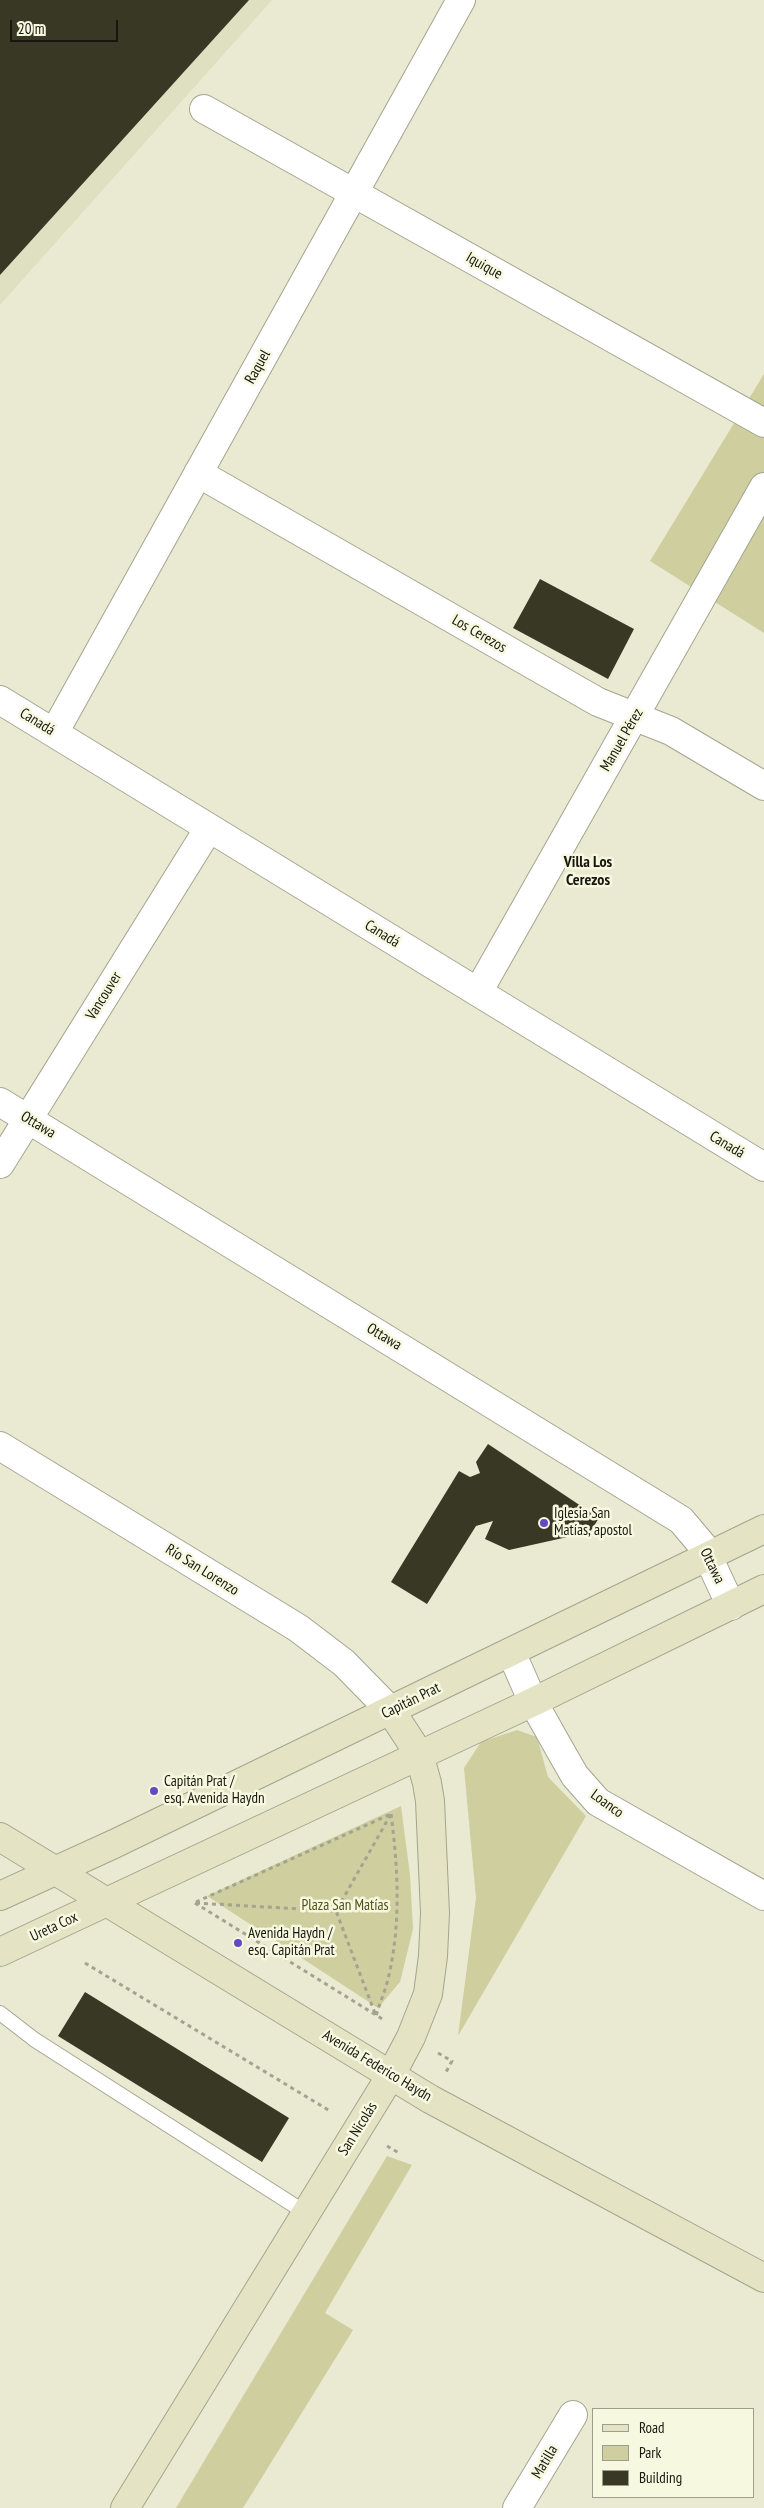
<!DOCTYPE html>
<meta charset="utf-8">
<style>
body{margin:0}
#map{position:relative;width:764px;height:2508px;overflow:hidden;background:#eaead3;font-family:"PT Sans Narrow",sans-serif}
canvas{display:block}
.legend{position:absolute;left:592px;top:2408px;width:162px;height:90px;box-sizing:border-box;background:#f7f8e0;border:1px solid #9d9e8c;margin:0;padding:6px 9px;list-style:none;font-size:15px;color:#17170f}
.legend li{display:flex;align-items:center;gap:10px;height:25px}
.legend b{width:25px;border:1px solid #9d9e8c}
.scale{position:absolute;left:10px;top:20px;width:108px;height:22px;box-sizing:border-box;border:2px solid #17170f;border-top:0;padding-left:6px;font-size:15px;line-height:18px;white-space:nowrap;color:#17170f;-webkit-text-stroke:4px #f7f8e0;paint-order:stroke}
</style>
<div id="map">
<canvas width="764" height="2508"></canvas>
<ul class="legend">
<li><b style="height:6px;background:#e4e3c4"></b>Road</li>
<li><b style="height:14px;background:#cece9e"></b>Park</li>
<li><b style="height:14px;background:#383825"></b>Building</li>
</ul>
<div class="scale">20 m</div>
</div>
<script>
const c = document.querySelector('canvas').getContext('2d');
c.lineJoin = 'round';
function fill(path, color) { c.fillStyle = color; c.fill(path, 'evenodd'); }
function strokePath(path, color, width, dash) { c.strokeStyle = color; c.lineWidth = width; c.lineCap = dash ? 'butt' : 'round'; c.setLineDash(dash || []); c.stroke(path); }
function label(font, color, halo, rows, align = 'center') {
  c.font = font + ' "PT Sans Narrow",sans-serif'; c.lineWidth = 5; c.setLineDash([]); c.textBaseline = 'middle'; c.strokeStyle = halo; c.fillStyle = color; for (const [text, x, y, turn = 0] of rows) {
    c.save(); c.translate(x, y); c.rotate((+turn || 0) * Math.PI / 180); c.textAlign = isNaN(turn) ? turn : align; if (halo) c.strokeText(text, 0, 0); c.fillText(text, 0, 0); c.restore();
  }
}
const built = new Path2D(`
 M0,0H272L0,305Z`);
const green = new Path2D(`
 M764,374V633L650,561Z
 M517,1730L537,1737L548,1777L586,1816L458,2036L476,1898L464,1768L481,1742Z
 M401,1806L410,1875L413,1929L400,1982L378,2008L207,1896Z
 M387,2156L412,2165L325,2313L353,2330L243,2508H176Z`);
const building = new Path2D(`
 M0,0H249L0,275Z
 M540,579L634,629L608,679L513,628Z
 M488,1444L599,1518L590,1532L509,1550L485,1539L493,1521L476,1526L427,1604L391,1582L459,1471L470,1477L480,1473L476,1462Z
 M85,1992L289,2118L262,2162L58,2036Z`);
const path = new Path2D(`
 M391,1814C398,1868 401,1922 389,1975C386,1989 380,2002 376,2016L336,1911Z
 M196,1902L391,1814
 M195,1903L384,2020
 M196,1903L336,1911
 M85,1963L330,2111
 M438,2053L452,2061L446,2072
 M387,2146L399,2153`);
const lane = new Path2D(`
 M0,2013L35,2040L306,2213`);
const street = new Path2D(`
 M204,109L764,423
 M198,473L598,702L671,731L764,786
 M0,700L764,1167
 M54,733L461,0
 M478,992L764,487
 M0,1102L681,1520L703,1546L731,1606
 M0,1164L209,828
 M0,1446L298,1628L344,1663L391,1711
 M511,1652L533,1702L564,1757L575,1776L598,1802L764,1896
 M517,2508L573,2415`);
const secondary = new Path2D(`
 M0,1837L430,2099L764,2278
 M0,1896L114,1844L764,1529
 M0,1952L533,1702L764,1589
 M125,2508L391,2075L411,2037L428,1994L433,1956L435,1913L430,1801L427,1783L419,1754L391,1711`);
const markers = [
 [544,1523,5,"#634ac3"],
 [154,1791,5,"#634ac3"],
 [238,1943,5,"#634ac3"]
];
const streetNames = [
 ["Iquique",484,266,29],
 ["Raquel",258,367,-61],
 ["Los Cerezos",479,634,30],
 ["Canadá",37,722,32],
 ["Manuel Pérez",622,740,-60],
 ["Canadá",382,934,32],
 ["Vancouver",104,996,-58],
 ["Ottawa",38,1125,31],
 ["Canadá",727,1145,31],
 ["Ottawa",384,1337,31],
 ["Ottawa",712,1566,64],
 ["Río San Lorenzo",202,1570,32],
 ["Capitán Prat",411,1701,-26],
 ["Loanco",607,1804,36],
 ["Ureta Cox",54,1927,-25],
 ["Avenida Federico Haydn",377,2066,31],
 ["San Nicolás",358,2129,-58],
 ["Matilla",545,2462,-59]
];
const poiNames = [
 ["Iglesia San",554,1514],
 ["Matías, apostol",554,1531],
 ["Capitán Prat /",164,1782],
 ["esq. Avenida Haydn",164,1799],
 ["Avenida Haydn /",248,1934],
 ["esq. Capitán Prat",248,1951]
];
const parkNames = [
 ["Plaza San Matías",345,1906]
];
const neighbourhoodNames = [
 ["Villa Los",588,862],
 ["Cerezos",588,880]
];
fill(built, '#dfe0c1');
fill(green, '#cece9e');
fill(building, '#383825');
strokePath(lane, '#a4a58f', 16);
strokePath(street, '#a4a58f', 30);
strokePath(secondary, '#a4a58f', 30);
strokePath(path, '#a3a391', 3, [4, 4]);
strokePath(lane, '#fff', 14);
strokePath(street, '#fff', 28);
strokePath(secondary, '#e4e3c4', 28);
for (const [x, y, r, color] of markers) { const dot = new Path2D(); dot.arc(x, y, r, 0, 2 * Math.PI); c.fillStyle = color; c.fill(dot); strokePath(dot, '#f7f8e0', 2); }
label('15px', '#17170f', '#f7f8e0', streetNames);
label('15px', '#17170f', '#f7f8e0', poiNames, 'left');
label('15px', '#515018', '#f7f8e0', parkNames);
label('bold 16px', '#17170f', '#f7f8e0', neighbourhoodNames);
</script>
